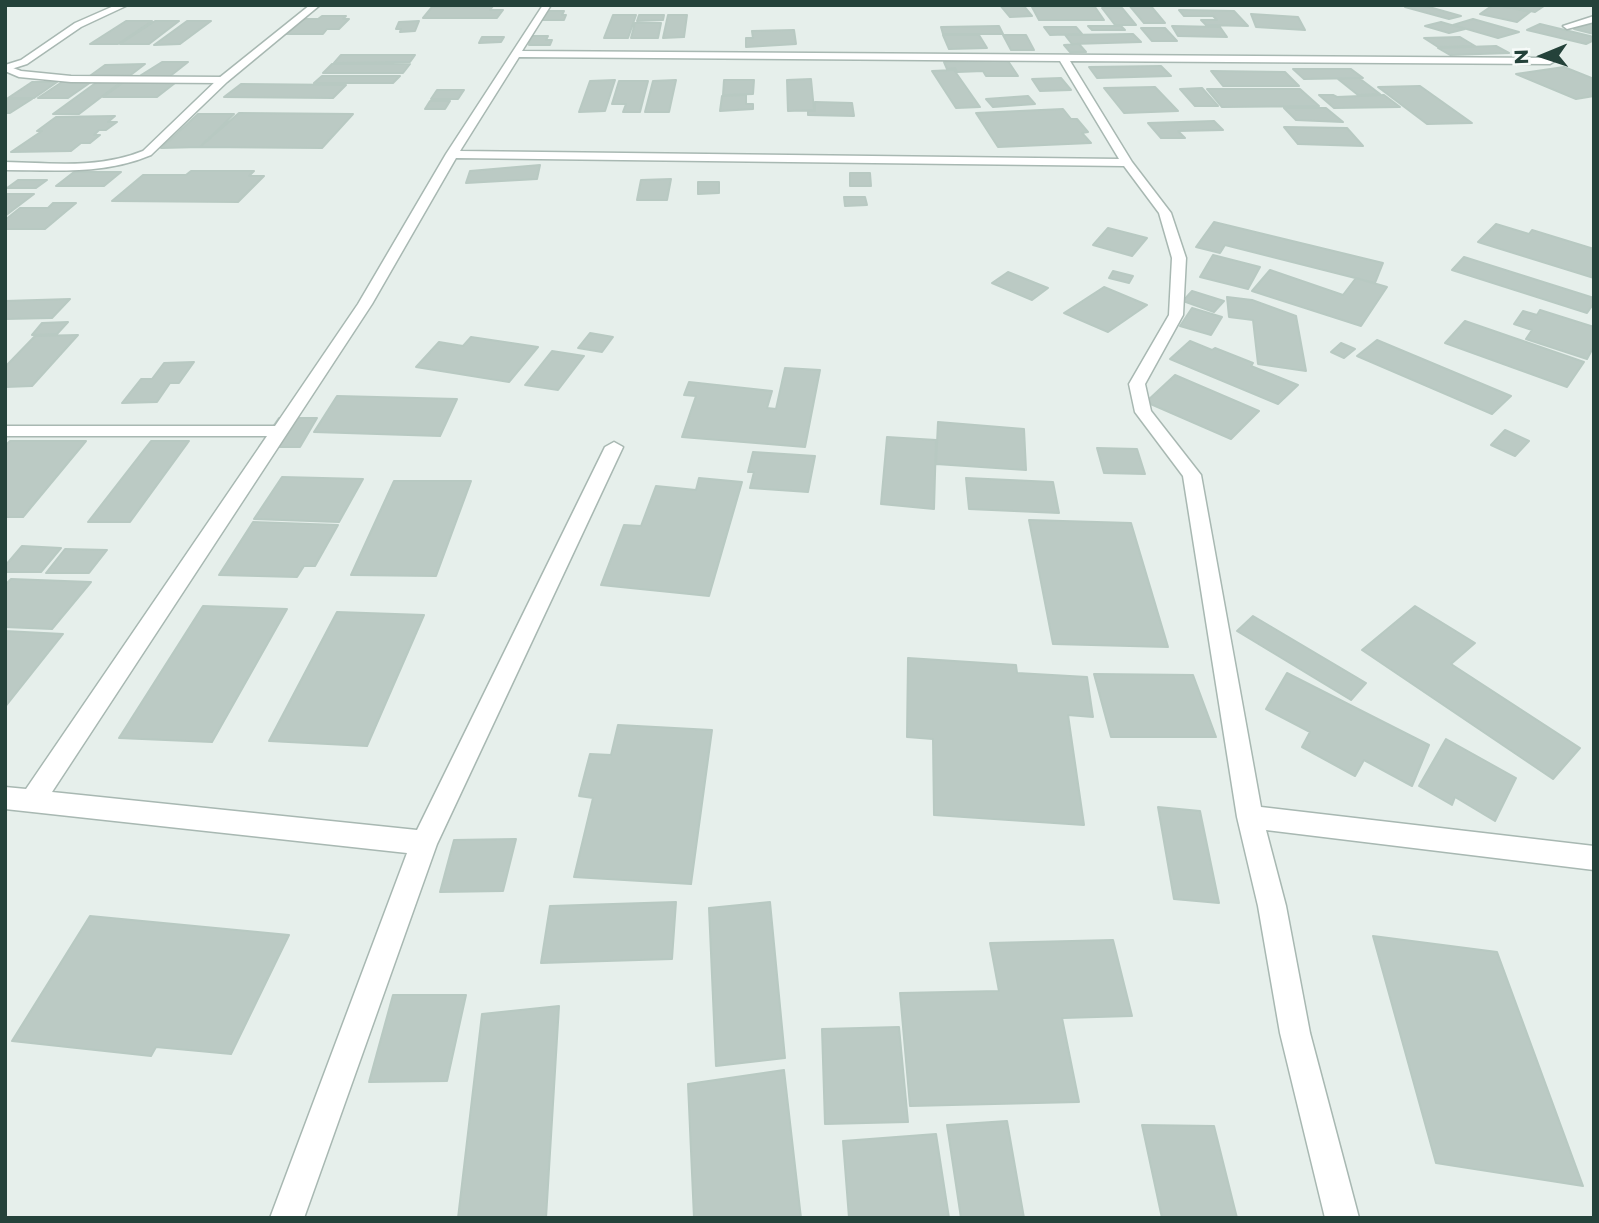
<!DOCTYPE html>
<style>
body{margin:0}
#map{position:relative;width:1599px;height:1223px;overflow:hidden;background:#e6efeb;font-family:Montserrat,sans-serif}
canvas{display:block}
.frame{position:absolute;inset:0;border:7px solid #24423a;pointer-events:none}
.north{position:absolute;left:1508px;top:21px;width:70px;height:70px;-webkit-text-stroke:5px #f7fbf9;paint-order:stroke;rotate:268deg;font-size:19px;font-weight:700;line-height:28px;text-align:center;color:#24423a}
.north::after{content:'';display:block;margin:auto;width:24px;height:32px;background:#24423a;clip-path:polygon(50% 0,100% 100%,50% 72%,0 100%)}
</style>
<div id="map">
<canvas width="1599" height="1223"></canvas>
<div class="frame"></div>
<div class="north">N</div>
</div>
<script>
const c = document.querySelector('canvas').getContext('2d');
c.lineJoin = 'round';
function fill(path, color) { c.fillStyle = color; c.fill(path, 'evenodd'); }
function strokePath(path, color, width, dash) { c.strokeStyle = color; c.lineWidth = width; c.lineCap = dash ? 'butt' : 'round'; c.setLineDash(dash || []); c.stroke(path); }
const building = new Path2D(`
 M1000,5H1023L1032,16L1010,17Z
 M1129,5H1150L1165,23H1144Z
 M1412,5H1422L1461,16L1449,19L1405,7Z
 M1493,5H1497L1530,12L1517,22L1480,14Z
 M1500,5H1541L1544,6L1535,12Z
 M493,6L490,10H503L497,18H423L432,7Z
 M1032,7H1095L1104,20H1039Z
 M1102,8H1122L1136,25H1115Z
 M1179,10L1234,11L1248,26L1206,25L1201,20H1217L1213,16H1184Z
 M546,11H564L562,15H566L564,20H542Z
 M1251,14L1298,17L1305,30L1256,27Z
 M613,15H636L628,38H604Z
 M639,15H664L663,20L637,21Z
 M668,15H687L684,37L663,38Z
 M322,16H346L343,19H349L339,29H327L323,34H283L300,19H318Z
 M1473,19L1519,32L1498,38L1453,25Z
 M126,21H152L118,44H90Z
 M155,21H179L149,44H120Z
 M187,21H211L180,44L154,45Z
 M419,21L415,31L400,32L401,29H396L399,22Z
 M1441,22L1465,29L1449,33L1425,26Z
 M1594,22V34L1574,29Z
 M635,23H661L658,38H631Z
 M1540,24L1594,37V40L1586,44L1527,30Z
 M999,26L1003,34H943L941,27Z
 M1088,26H1121L1125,30H1092Z
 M1172,26L1220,27L1227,37L1178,36Z
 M1044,27H1076L1082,34L1050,35Z
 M1141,28H1165L1177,41H1152Z
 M794,30L796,44L746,47V38H753L752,31Z
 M1133,34L1141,42L1072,44L1065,35Z
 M943,35H979L987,48L949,49Z
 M1003,35H1026L1034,50H1011Z
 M530,36H548L546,40H552L550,45H529Z
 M482,37H504L501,42L479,43Z
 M1460,37L1475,46L1438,47L1424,38Z
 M1079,44L1086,52H1070L1064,45Z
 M1496,46L1509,53L1450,55L1438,48Z
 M341,55H415L410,62L334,63Z
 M1008,61L1018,76H986L983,71L957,72L955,68L947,69L944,62Z
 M162,62H188L169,77H138Z
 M145,64L128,77L87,78L105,65Z
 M332,64H410L403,73H323Z
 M1161,66L1171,76L1097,78L1089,67Z
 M1564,67L1594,79V96L1576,99L1516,74Z
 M1293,69H1351L1363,78L1304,79Z
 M954,70L980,107L956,108L932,71Z
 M1211,71L1285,72L1299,86H1223Z
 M322,76H400L393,83H314Z
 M1061,78L1071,90L1040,91L1032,79Z
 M1359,78L1380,94L1358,95L1338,79Z
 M811,79L814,110L788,111L787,80Z
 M615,80L605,111L579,112L590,81Z
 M676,80L669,112H645L653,81Z
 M724,80H754L753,94L723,95Z
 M167,81L175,83L157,97H103L124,82Z
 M619,81H648L640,112H623L626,104H612Z
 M32,82H57L34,98H8Z
 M62,82H91L68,98H38Z
 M97,82H121L79,114H53Z
 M241,84L346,85L333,98L224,97Z
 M1420,86L1472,123L1427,124L1378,87Z
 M1155,87L1178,111L1124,113L1104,88Z
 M1202,88L1218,106H1195L1180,89Z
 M1207,89H1300L1319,106L1222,107Z
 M437,90H464L458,99H431Z
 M746,95V104H753V109L720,111L722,96Z
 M1319,95H1333L1337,97L1384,95L1400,107L1334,108Z
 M1028,96L1035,104L993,107L986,99Z
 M5,99H32L10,113H5Z
 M430,101H450L445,109H425Z
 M815,102L852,103L854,116L808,115V111H815Z
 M1284,108H1326L1343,122L1296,120Z
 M1063,109L1071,119H1077L1088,132L1082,133L1091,143L998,147L976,113Z
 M239,113L353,114L322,148L200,147Z
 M198,114H234L200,147L161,148Z
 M115,116L108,122H117L106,130H99L94,135H100L90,143H81L71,151L11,152L42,131H37L56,117Z
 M1214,121L1223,130L1178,131L1185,138H1161L1148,123Z
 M1284,127L1347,128L1363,146L1298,144Z
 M540,165L537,179L466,183L470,171Z
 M191,171H254L249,176H264L238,202L112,201L143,175H186Z
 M74,172H121L104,186H56Z
 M850,173H870L871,186H850Z
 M671,179L667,200H637L641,180Z
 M18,180H47L36,188H7Z
 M698,182H719V193L698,194Z
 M5,194H34L5,216Z
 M844,197H865L867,205L845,206Z
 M53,203H76L45,229H5V220L20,208H48Z
 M1214,222L1383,263L1375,283L1225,245L1220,253L1196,247Z
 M1496,224L1529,234L1532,230L1594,249V278L1478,242Z
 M1108,228L1147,238L1132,256L1093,245Z
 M1213,255L1260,267L1248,289L1200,277Z
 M1464,257L1594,298V303L1587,313L1452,270Z
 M1270,270L1343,295L1356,278L1387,287L1361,326L1252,291Z
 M1113,271L1133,276L1129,283L1109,278Z
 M1008,272L1048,288L1032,300L992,283Z
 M1104,287L1147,305L1108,332L1064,313Z
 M1192,291L1224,301L1214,312L1183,301Z
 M1227,297L1252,300L1296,316L1306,371L1258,364L1253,320L1229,317Z
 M70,299L52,318L5,319V301Z
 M1192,308L1222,317L1211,335L1180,326Z
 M1540,310L1594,327V346L1587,359L1526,339L1532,330L1514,324L1523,311L1537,315Z
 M1465,321L1584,362L1567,387L1445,343Z
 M68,322L57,334L32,335L42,323Z
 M590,333L613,337L602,352L578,348Z
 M78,335L32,386L5,387V367L35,336Z
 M471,337L538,347L509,382L416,367L439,342L463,346Z
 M1377,340L1511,396L1492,414L1357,356Z
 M1190,341L1212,350L1215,348L1253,363L1251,366L1298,385L1278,404L1170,359Z
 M1341,343L1355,349L1344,358L1331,352Z
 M552,351L584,356L558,390L525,385Z
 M194,362L179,383H170L157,402L122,403L141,379H152L164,363Z
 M785,368L820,370L805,447L682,437L696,396L684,395L689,382L772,391L767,408L776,409Z
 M1175,375L1259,411L1231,439L1146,402Z
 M337,396L457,399L440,436L314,432Z
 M279,418H317L300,447H259Z
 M938,422L1024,429L1026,470L936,464Z
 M1505,430L1529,441L1515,456L1491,445Z
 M887,437L936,440L934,509L881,504Z
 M10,441H86L23,517H5V446Z
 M151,441H189L130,522H88Z
 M1097,448L1137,449L1145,474L1104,473Z
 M753,452L815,456L808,492L750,488L754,472H748Z
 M282,477L363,479L339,522L254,519Z
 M699,478L742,482L709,596L601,585L624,525L641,526L656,486L696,490Z
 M966,478L1053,482L1059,513L969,509Z
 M394,481H471L436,576L351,575Z
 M1029,520L1131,523L1168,647L1053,644Z
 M253,522L338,525L315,566H304L297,577L219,575Z
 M22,546L61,548L41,572H5V566Z
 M65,549L107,550L89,573H46Z
 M11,579L91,582L52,629L5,627V585Z
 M203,606L287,609L212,742L119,738Z
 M1415,606L1475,643L1451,664L1580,748L1553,779L1362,650Z
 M337,612L424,615L367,746L269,741Z
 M1253,616L1366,683L1351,700L1237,631Z
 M5,631L63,634L5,707Z
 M908,658L1016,665L1017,673L1087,677L1093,717L1068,715L1084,825L934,815L933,739L907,737Z
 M1287,673L1429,745L1412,786L1364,760L1355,776L1302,747L1310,732L1266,709Z
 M1094,674L1193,675L1216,737H1111Z
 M618,725L712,730L691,884L574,877L593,798L579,796L590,754L611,755Z
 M1446,739L1516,778L1495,821L1455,797L1452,805L1419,786Z
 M1158,807L1200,811L1219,903L1174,899Z
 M516,839L503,891L440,892L454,840Z
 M676,902L672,959L541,963L550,906Z
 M770,902L785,1058L716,1066L709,908Z
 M90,916L289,935L231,1054L156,1047L151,1056L12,1041Z
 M1373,936L1497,952L1583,1186L1436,1163Z
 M1113,940L1132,1016L1062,1018L1079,1102L910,1106L900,993L999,991L990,943Z
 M393,995H466L447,1081L369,1082Z
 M559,1006L546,1218H458L482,1014Z
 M899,1027L908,1122L825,1124L822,1029Z
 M784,1070L801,1218H694L688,1084Z
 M1007,1121L1024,1218H961L947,1125Z
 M1142,1125L1214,1126L1237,1218H1162Z
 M936,1134L949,1218H849L843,1141Z`);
const service = new Path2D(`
 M5,65L21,71L71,76L223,77L228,80L223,83L71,82L19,77L5,71Z`);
const minor = new Path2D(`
 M116,5H128L81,27L27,64L5,71V65L21,60L75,23Z
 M310,5H320L227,82L151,155C104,175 55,170 5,170V162C52,163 99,169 143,151L219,78Z
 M543,5H551L522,51L1550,58L1555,61L1550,64L1070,61L1132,162L1171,213L1186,258L1183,315L1145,384L1151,411L1201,475L1261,807L1594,846V870L1266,830L1286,906L1310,1033L1359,1218H1325L1280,1033L1258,906L1237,817L1183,476L1135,412L1129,384L1169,315L1172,258L1159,213L1124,166L456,158L372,304L52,792L417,830L605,447L614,442L623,447L437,844L304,1218H270L407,853L5,809V787L26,789L267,436H5V426H275L358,304L446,154ZM519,57L1060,61L1119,159L460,151Z
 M1594,16V22L1567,29L1563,26Z`);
fill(building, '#bbcac4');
strokePath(building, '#b8c9c2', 2);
strokePath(service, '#a8b8b2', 3);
strokePath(minor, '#a8b8b2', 3);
fill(service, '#fff');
fill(minor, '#fff');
</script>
